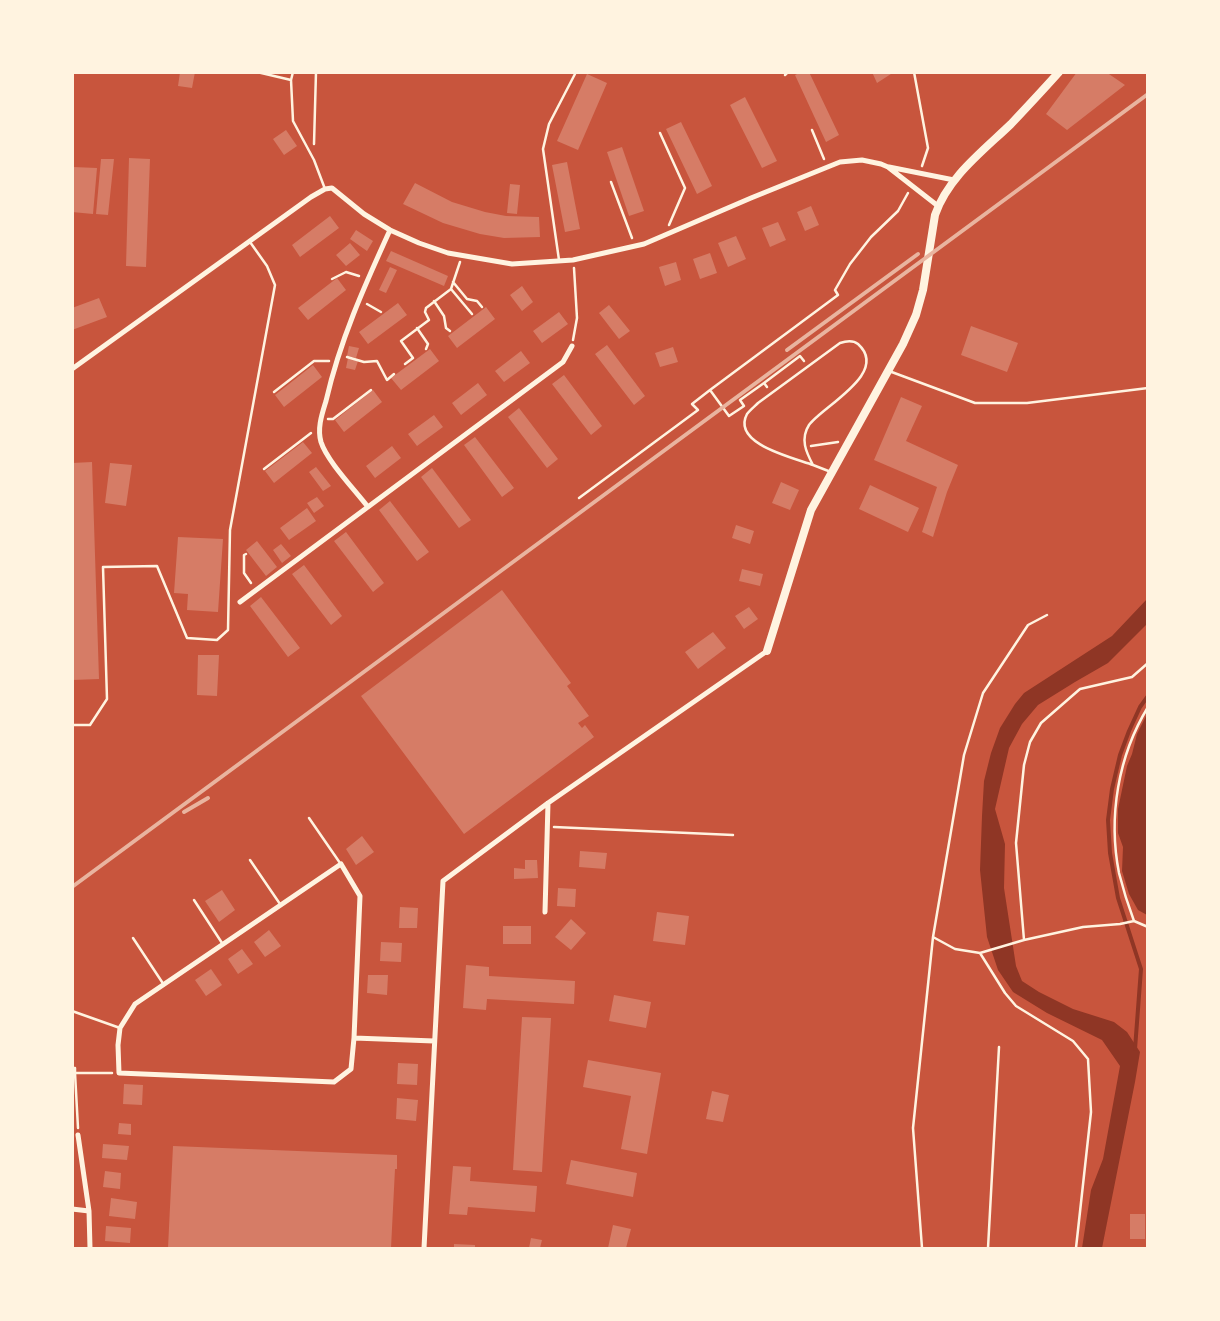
<!DOCTYPE html>
<style>
body{margin:0}
#map{position:relative;width:1220px;height:1321px;overflow:hidden;background:#c8553d;font-family:"Playfair Display",serif}
canvas{display:block}
.frame{position:absolute;inset:0;border:74px solid #fff3e0;pointer-events:none}
</style>
<div id="map">
<canvas width="1220" height="1321"></canvas>
<div class="frame"></div>
</div>
<script>
const c = document.querySelector('canvas').getContext('2d');
c.lineJoin = 'round';
function fill(path, color) { c.fillStyle = color; c.fill(path, 'evenodd'); }
function strokePath(path, color, width, dash) { c.strokeStyle = color; c.lineWidth = width; c.lineCap = dash ? 'butt' : 'round'; c.setLineDash(dash || []); c.stroke(path); }
const water = new Path2D(`
 M1147,599V624L1108,663L1075,682L1038,705L1022,724L1009,748L995,809L1005,844L1004,888L1016,966L1022,981L1039,992L1073,1009L1114,1022L1127,1032L1140,1052L1135,1082L1102,1248H1082L1091,1190L1103,1159L1120,1066L1102,1040L1047,1013L1013,992L998,970L987,937L980,870L982,816L984,781L991,753L1000,728L1015,704L1024,693L1112,636Z
 M1147,714V915L1138,910L1129,894L1122,871L1123,847L1118,833V809L1127,766L1132,754L1137,734Z`);
const stream = new Path2D(`
 M1135,1049L1141,969L1118,898L1110,853L1108,820L1112,789L1120,755L1129,731L1140,707L1148,696`);
const building = new Path2D(`
 M180,72H195L192,88L178,86Z
 M801,72H809L839,135L826,142L795,75Z
 M872,72H894L877,83Z
 M1077,72H1106L1125,85L1067,130L1046,114Z
 M587,74L607,83L578,150L557,141Z
 M745,97L777,161L762,168L730,105Z
 M681,122L712,186L697,194L666,129Z
 M286,130L297,146L284,155L273,139Z
 M622,147L644,211L629,216L607,152Z
 M129,158L150,159L146,267L126,266Z
 M101,159H114L108,215L96,214Z
 M567,162L580,229L565,232L552,165Z
 M73,167L97,168L93,214L72,212Z
 M415,183L452,202L485,212L506,216L539,217L540,237L504,238L480,234L443,223L403,204Z
 M510,184L520,185L517,214L507,213Z
 M811,206L819,225L805,231L797,212Z
 M330,216L339,228L300,257L292,245Z
 M778,222L786,240L770,247L762,228Z
 M356,230L373,241L367,251L350,239Z
 M736,236L746,259L728,267L718,243Z
 M350,243L360,255L346,266L336,255Z
 M391,251L448,276L444,286L386,261Z
 M710,253L717,273L700,279L693,259Z
 M676,262L681,280L665,286L659,267Z
 M390,267L397,270L386,293L379,290Z
 M337,278L346,290L308,320L298,308Z
 M522,286L533,302L522,311L510,295Z
 M99,298L107,317L72,330V308Z
 M398,303L407,315L368,344L359,332Z
 M609,305L630,331L619,339L599,313Z
 M486,307L495,319L457,348L448,336Z
 M559,312L568,324L542,343L533,331Z
 M971,326L1018,343L1007,372L961,355Z
 M607,345L645,396L634,405L595,354Z
 M349,346L359,348L356,358L347,356Z
 M673,347L678,362L660,367L655,353Z
 M430,349L439,361L401,390L391,378Z
 M521,351L530,363L504,382L495,371Z
 M348,358L358,361L355,370L346,368Z
 M313,365L322,377L284,407L275,395Z
 M564,375L602,426L591,435L552,384Z
 M478,383L487,395L461,415L452,403Z
 M373,390L382,402L344,432L335,420Z
 M901,397L922,406L906,441L958,465L947,492L933,537L922,532L937,487L874,460Z
 M519,408L558,459L547,468L508,417Z
 M434,415L443,427L417,446L408,434Z
 M475,437L514,488L502,497L464,445Z
 M303,442L312,453L274,483L265,471Z
 M392,446L401,458L375,478L366,466Z
 M92,462L99,679L72,680V463Z
 M110,463L132,465L126,506L105,503Z
 M316,467L331,486L323,491L309,472Z
 M432,468L471,520L459,528L421,477Z
 M781,482L799,490L790,510L772,503Z
 M870,485L919,508L908,532L859,509Z
 M317,497L324,506L314,513L307,503Z
 M390,501L429,552L417,561L379,510Z
 M307,508L316,521L289,540L280,528Z
 M736,525L754,531L750,544L732,538Z
 M346,532L384,583L373,592L334,541Z
 M178,537L223,539L218,612L187,610L188,594L174,593Z
 M257,541L277,567L266,576L246,550Z
 M281,544L291,556L282,563L273,550Z
 M304,565L342,616L331,625L292,574Z
 M742,569L763,574L760,586L739,581Z
 M502,590L571,683L567,686L589,716L578,723L582,728L585,725L594,737L464,834L361,696Z
 M261,597L300,648L288,657L250,606Z
 M749,607L758,619L744,629L735,616Z
 M713,632L726,648L698,669L685,652Z
 M198,655H219L217,696L197,695Z
 M362,836L374,852L356,865L346,849Z
 M580,851L607,853L605,869L579,867Z
 M525,860H537L538,878L514,879V868L525,869Z
 M558,888L576,889L575,907L557,906Z
 M222,890L235,910L219,922L205,901Z
 M400,907L418,908L417,928H399Z
 M657,912L689,916L685,945L653,941Z
 M571,919L586,933L571,950L555,937Z
 M503,926H531V944H503Z
 M269,930L281,946L265,957L254,942Z
 M381,942L402,943L401,962L380,961Z
 M242,949L253,964L238,974L228,959Z
 M466,965L489,967V976L575,981L574,1004L487,999L486,1010L463,1008Z
 M211,969L222,985L206,996L195,980Z
 M368,975H388L387,995L367,993Z
 M614,995L651,1002L646,1028L609,1021Z
 M522,1017L551,1018L542,1172L513,1170Z
 M588,1060L661,1073L647,1154L621,1149L631,1096L583,1087Z
 M398,1063L418,1064L417,1085L397,1084Z
 M124,1084L143,1085L142,1105L123,1104Z
 M712,1091L729,1095L723,1122L706,1119Z
 M397,1098L418,1100L416,1121L396,1119Z
 M119,1123L131,1124V1135L118,1134Z
 M103,1144L129,1146L127,1160L102,1158Z
 M173,1146L397,1155V1169H395L391,1248H168Z
 M571,1160L637,1173L633,1197L566,1184Z
 M453,1166L471,1167L470,1181L537,1186L535,1212L468,1207L467,1215L449,1214Z
 M105,1171L121,1173L120,1189L103,1187Z
 M111,1198L137,1202L135,1219L109,1216Z
 M1130,1214H1145V1239H1130Z
 M613,1225L631,1229L626,1248H608Z
 M106,1226L131,1228L130,1243L105,1241Z
 M531,1238L542,1240L540,1248H529Z
 M454,1244L475,1245V1248H454Z`);
const path = new Path2D(`
 M914,72L928,148L922,166
 M812,130L824,159
 M660,133L685,188L669,225
 M314,144L316,72
 M611,182L632,238
 M332,279L346,272L359,276
 M453,282L467,299L477,301L482,307
 M451,289L472,314
 M434,301L444,316L446,328L450,331
 M367,304L381,312
 M417,328L428,344L426,349
 M573,340L577,318L574,268
 M347,357L364,362L377,361L387,380L394,374
 M405,364L413,358L401,341L429,320L425,312L426,308L451,289L460,262
 M767,387L764,383L800,356L804,361
 M710,390L838,295L835,290L850,264L871,237L898,211L908,193
 M274,392L314,361H329
 M328,419H333L371,390
 M811,446L838,442
 M264,469L311,433
 M579,498L698,410L692,404L710,390L729,416L744,406L740,400L764,383
 M246,554L244,555V573L251,583
 M1047,615L1028,625L983,693L964,755L933,937L955,949L980,953L1024,940L1083,927L1120,924L1134,921L1148,927
 M554,827L733,835
 M1134,921C1128,905 1123,889 1119,873C1108,817 1118,756 1148,707
 M1024,940L1016,843L1024,765L1030,742L1041,723L1080,689L1132,677L1148,663
 M980,953L1005,993L1016,1006L1073,1041L1088,1059L1091,1112L1076,1248
 M72,1068H75V1073
 M78,1128L75,1073H112
 M922,1248L913,1128L933,937
 M988,1248L999,1047`);
const service = new Path2D(`
 M257,72L291,80
 M293,72L291,80L293,121L314,160L325,189
 M785,75L788,72
 M559,260L543,149L549,124L576,72
 M889,371L975,403H1027L1148,388
 M813,465C794,458 731,444 747,414C750,410 755,406 758,403L840,343C846,341 853,340 858,344C890,373 823,406 809,425C800,439 806,452 813,465L831,472
 M72,725H90L107,699L103,567L157,566L187,638L217,640L228,630L230,530L275,285L267,266L250,242
 M309,818L340,863
 M250,860L280,904
 M194,900L222,943
 M133,938L164,985
 M72,1011L120,1028`);
const minor = new Path2D(`
 M889,167L954,180
 M72,369L311,197L325,189L332,188L364,214L390,230L419,243L448,253L512,264L573,260L644,244L751,198L840,162L862,160L881,164L888,167L938,206
 M368,507C355,490 327,461 321,442C317,428 322,414 326,401C340,340 364,287 390,230
 M240,602L563,362L572,346
 M545,912L548,803
 M354,1038L351,1069L334,1082L119,1073L118,1045L120,1028L135,1004L341,864L360,896L354,1038L434,1041
 M78,1135L89,1211L90,1248
 M72,1209L89,1211
 M424,1248L443,881L548,803L767,651`);
const secondary = new Path2D(`
 M767,651L811,510L903,344L916,315L923,290L935,215C948,177 983,151 1011,124C1027,107 1043,90 1059,72`);
const rail = new Path2D(`
 M787,350L918,254
 M184,812L208,798
 M72,887L1148,94`);
fill(water, '#8f3625');
strokePath(stream, '#8f3625', 4);
fill(building, '#d67c66');
strokePath(path, '#fff3e0', 2.5);
strokePath(service, '#fff3e0', 2.5);
strokePath(minor, '#fff3e0', 5);
strokePath(secondary, '#fff3e0', 8);
strokePath(rail, '#e9b49f', 4);
</script>
